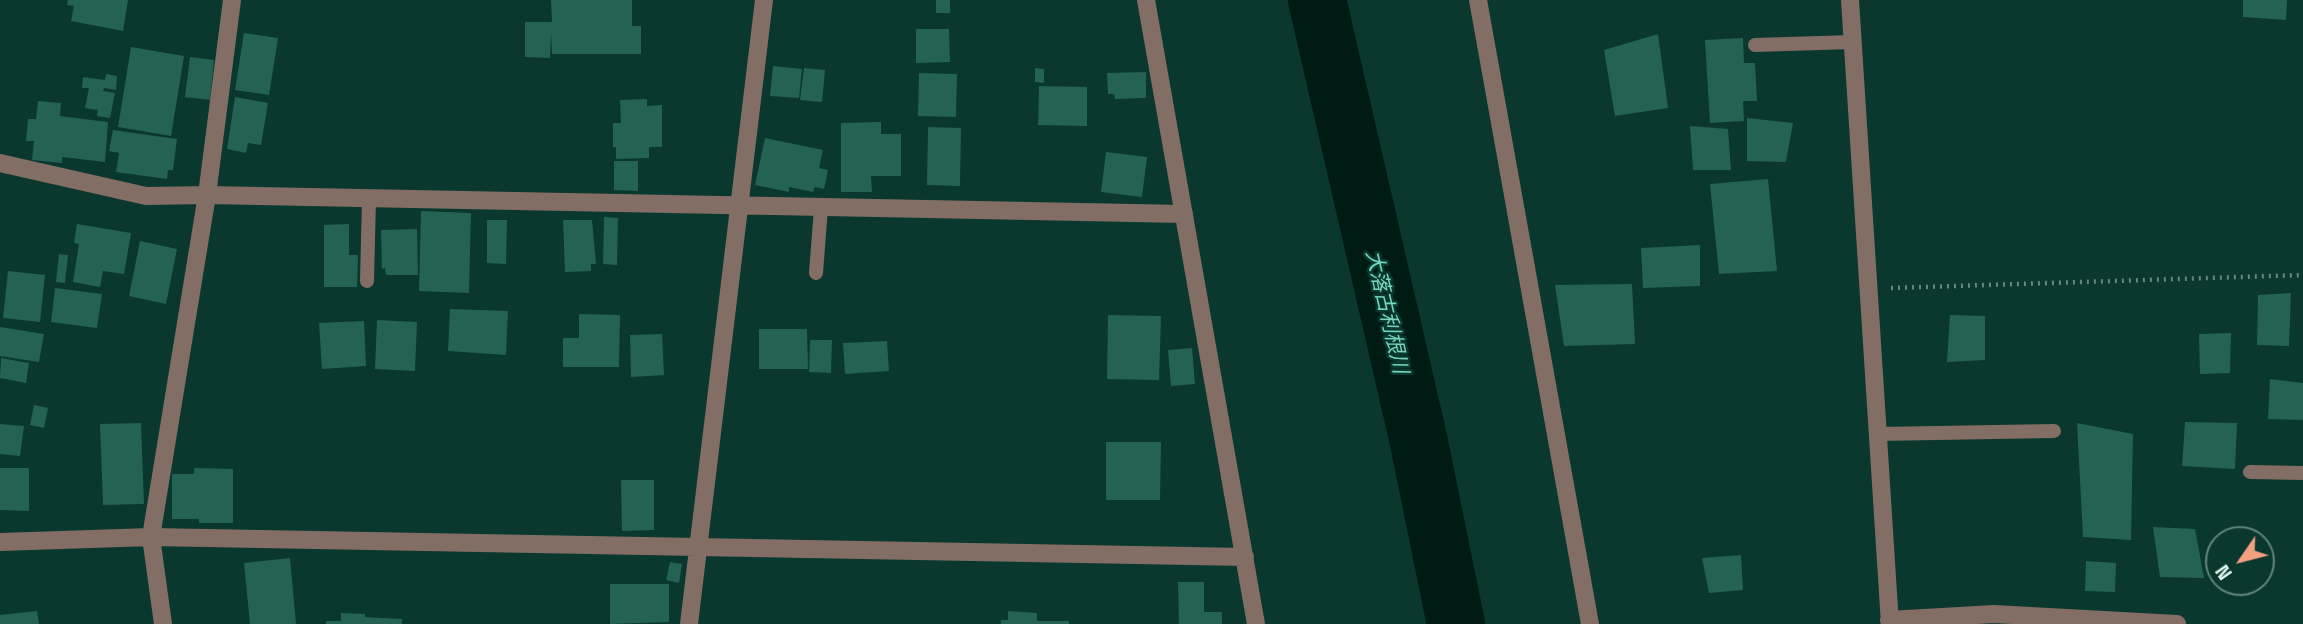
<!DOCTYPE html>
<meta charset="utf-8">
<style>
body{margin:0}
#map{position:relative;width:2303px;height:624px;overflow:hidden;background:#0a372e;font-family:"Space Grotesk",sans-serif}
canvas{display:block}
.north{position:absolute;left:2205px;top:526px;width:70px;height:70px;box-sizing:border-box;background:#0a372e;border:2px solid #60847c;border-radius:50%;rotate:235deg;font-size:19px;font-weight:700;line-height:28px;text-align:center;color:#e1f7f1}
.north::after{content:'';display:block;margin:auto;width:24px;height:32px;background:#f2a080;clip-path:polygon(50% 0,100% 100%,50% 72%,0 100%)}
</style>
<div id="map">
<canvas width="2303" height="624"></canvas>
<div class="north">N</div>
</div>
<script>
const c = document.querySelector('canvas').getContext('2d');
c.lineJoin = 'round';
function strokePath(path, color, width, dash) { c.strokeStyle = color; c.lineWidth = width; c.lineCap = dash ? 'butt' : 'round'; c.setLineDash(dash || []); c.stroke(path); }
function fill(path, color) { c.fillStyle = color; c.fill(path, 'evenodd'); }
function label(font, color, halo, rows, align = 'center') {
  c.font = font + ' "Space Grotesk","Noto Sans JP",sans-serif'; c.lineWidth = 5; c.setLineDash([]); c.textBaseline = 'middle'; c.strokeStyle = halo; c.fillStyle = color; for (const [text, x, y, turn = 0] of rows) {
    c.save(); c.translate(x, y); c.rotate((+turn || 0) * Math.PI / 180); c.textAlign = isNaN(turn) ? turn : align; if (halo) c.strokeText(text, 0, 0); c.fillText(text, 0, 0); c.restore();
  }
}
const river = new Path2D(`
 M1317,0L1418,438L1456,624`);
const building = new Path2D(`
 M68,0H128L123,31L71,21L74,6L67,5Z
 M551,0H632V26H641V54H552L551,32L550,58L525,57V22H552Z
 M936,0H950V13H936Z
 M2243,0H2287L2286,20L2243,17Z
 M916,29H949L950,62L916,63Z
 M244,33L278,38L269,95L235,90Z
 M1658,34L1668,108L1615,116L1604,50Z
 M1743,38L1744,63H1755L1757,101H1743L1744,121L1710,123L1705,40Z
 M131,47L184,56L171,136L118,127Z
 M190,57L214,60L210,100L185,97Z
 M773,66L802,69L799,98L770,96Z
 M804,68L825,70L822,102L800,100Z
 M1035,68L1044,69V83L1035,82Z
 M1146,72V98L1115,99L1114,94H1108L1107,73Z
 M919,73L957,74L956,117L918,116Z
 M106,74L117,76L116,90L104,88L103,91L115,93L110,118L97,116L98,110L85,108L89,88H82L83,77L105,80Z
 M1039,86L1087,87V126L1038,125Z
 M235,97L268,103L261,145L248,143L246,153L227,149Z
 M647,99V106L662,105V147H649V158L616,159V147H613V123H621L620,100Z
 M38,101L61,103L60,116L108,122L105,162L62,157V163L32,160L34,141H26L28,119H36Z
 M1747,118L1793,123L1786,162L1747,161Z
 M881,122V134H901V176H871L872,192H841V123Z
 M1690,126L1728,129L1731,170H1693Z
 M928,127L961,128L960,186L927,185Z
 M113,130L177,139L173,170H168L167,179L116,172L119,153L109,151Z
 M765,138L823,150L819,168L828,170L824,189L815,187L813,192L789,187V192L755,185Z
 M1106,152L1147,157L1142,197L1101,192Z
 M614,161H638V191L614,190Z
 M1768,179L1777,271L1719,274L1710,184Z
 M421,211L471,213L469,293L419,291Z
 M604,217L618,218L617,265L603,264Z
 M487,220H507L506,264L487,263Z
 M563,220H592L596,264H591V271L565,272Z
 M77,224L131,233L124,274L103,271L100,287L73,282L79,244L74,243Z
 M349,224V255H358L357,287H324V225Z
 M417,229L418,275H386L385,268L382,269L381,230Z
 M140,241L177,249L166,304L129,296Z
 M1700,245V286L1643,288L1641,248Z
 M59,254L68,255L65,283L56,282Z
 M8,271L45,275L40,322L3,318Z
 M1632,284L1635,344L1564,346L1555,285Z
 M55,288L102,294L97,328L51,322Z
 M2291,293L2289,346L2257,345L2258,295Z
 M450,309L508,311L506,355L448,351Z
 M579,314L620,315L619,367H563V338H579Z
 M1108,315L1161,316L1159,380L1107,379Z
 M1950,315L1985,316V360L1947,362Z
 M377,320L417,322L415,371L375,369Z
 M364,321L366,366L322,369L319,323Z
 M0,327L44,334L39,362L0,356Z
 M759,329H807L808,369H759Z
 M2231,333L2230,373L2200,374L2199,334Z
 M662,334L664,375L631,377L630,335Z
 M810,340H832L831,373L809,372Z
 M887,341L889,371L845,374L843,343Z
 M1192,348L1195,384L1171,386L1168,350Z
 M1,358L29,363L26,383L0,378Z
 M2270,379L2303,383V420L2268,419Z
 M34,405L48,408L44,428L30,425Z
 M2185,422L2237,423L2235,469L2182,466Z
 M141,423L144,504L103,505L100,424Z
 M2077,423L2133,434L2131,540L2083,537Z
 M0,424L24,426L20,456L0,454Z
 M1106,442H1161L1160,500H1106Z
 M0,468H29V511L0,510Z
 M194,468L233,469V523H199V519H172V474H194Z
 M621,480H654V530L622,531Z
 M2153,527L2195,529L2204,578L2160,577Z
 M1741,555L1743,590L1709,593L1702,558Z
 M290,558L296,624H250L244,563Z
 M2086,561L2116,563L2115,592L2085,591Z
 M670,562L682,564L679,583L666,580Z
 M1178,582H1204V612H1222V624H1179Z
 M610,584H669V622L610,624Z
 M37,611L39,624H0V615Z
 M1008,611L1037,613V621H1069V624H1001V620H1008Z
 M341,613L365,614V617L402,619V624H326V621H341Z`);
const path = new Path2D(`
 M1891,288L2303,275`);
const lane = new Path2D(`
 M1755,45L1852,42
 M816,273L821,208
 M367,281L369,198
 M1877,434L2054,431
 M2250,472L2303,473`);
const street = new Path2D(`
 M1146,0L1256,624
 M1478,0L1590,624
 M1850,0L1890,624
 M0,163L146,196L207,195L1184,214
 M0,542L151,537L1245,557
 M1889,620L1994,614L2177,624
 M163,624L151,537L207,195L232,0
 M689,624L764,0`);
const waterNames = [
 ["大落古利根川",1386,312,77]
];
strokePath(river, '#001a14', 58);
fill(building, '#246254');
strokePath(path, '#648780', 4.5, [2, 5]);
strokePath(lane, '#836e65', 14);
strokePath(street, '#836e65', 18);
label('italic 21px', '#75d5be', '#0a372e', waterNames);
</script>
